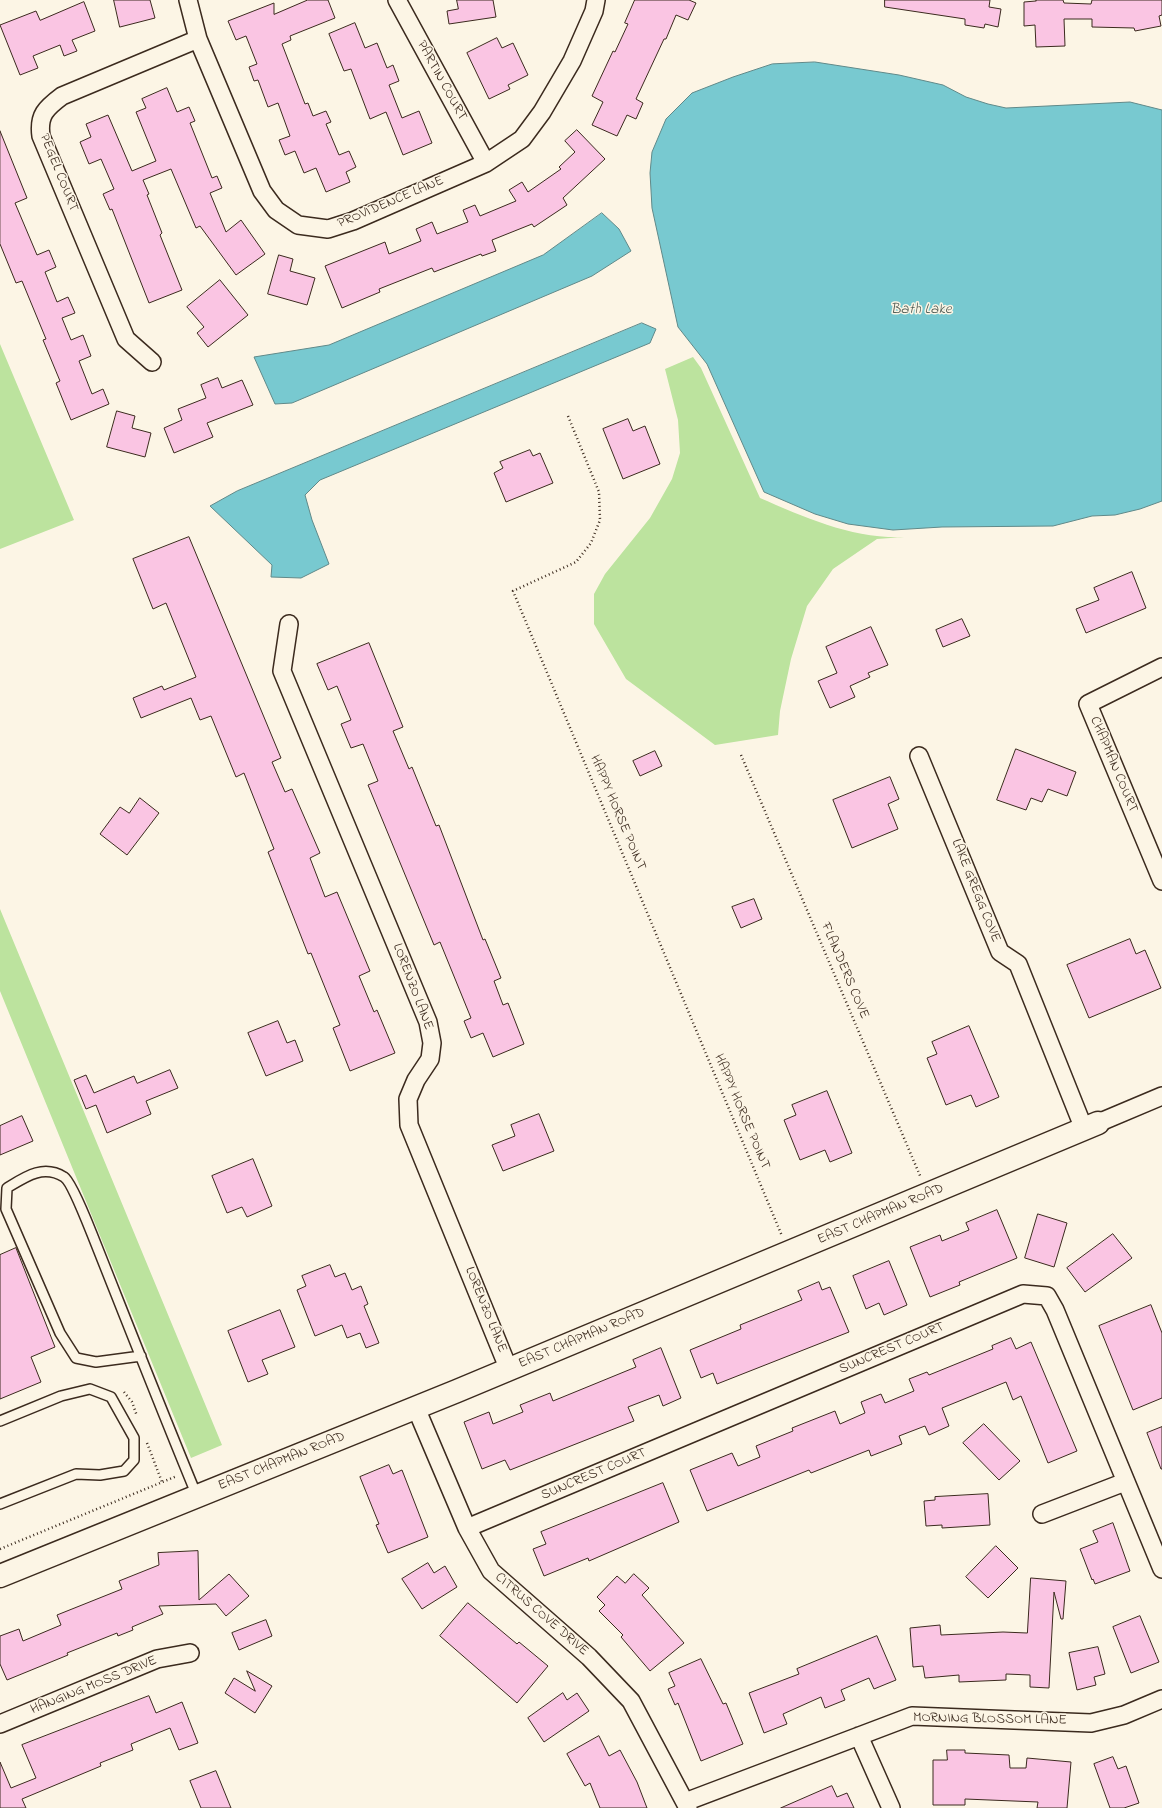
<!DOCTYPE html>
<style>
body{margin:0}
canvas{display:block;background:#fcf5e5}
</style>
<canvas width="1162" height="1808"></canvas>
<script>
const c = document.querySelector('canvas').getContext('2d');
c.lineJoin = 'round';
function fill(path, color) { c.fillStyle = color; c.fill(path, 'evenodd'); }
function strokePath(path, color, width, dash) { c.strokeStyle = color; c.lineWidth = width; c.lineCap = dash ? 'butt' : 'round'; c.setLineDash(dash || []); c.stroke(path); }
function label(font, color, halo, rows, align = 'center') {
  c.font = font + ' "Indie Flower",sans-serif'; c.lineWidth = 3; c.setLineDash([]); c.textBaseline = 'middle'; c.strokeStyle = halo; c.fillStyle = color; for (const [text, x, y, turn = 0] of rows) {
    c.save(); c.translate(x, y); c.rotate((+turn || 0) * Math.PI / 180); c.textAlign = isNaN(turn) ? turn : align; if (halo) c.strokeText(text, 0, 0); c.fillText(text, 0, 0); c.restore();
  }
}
const green = new Path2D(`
 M0,344L74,520L0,549Z
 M693,357L701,368L760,498C806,518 853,539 904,537L877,539L833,569L807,606L791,659L780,711L778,735L715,745L626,679L594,624V594L605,574L650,518L672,479L680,453L678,420L665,369Z
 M0,909L222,1445L191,1458L0,991Z`);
const water = new Path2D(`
 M815,62L899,75L943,85L966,97L988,104L1006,108L1130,102L1162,110V501L1140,509L1115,515L1092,516L1053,526L942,527L893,530L848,524L815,514L764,492L707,364L678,327L652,208L650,173L652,152L666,119L692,93L733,77L772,64Z
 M602,213L619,229L631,251L592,276L292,403L275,404L254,357L329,345L543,255Z
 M642,323L656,329L650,343L320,480L305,495L312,520L329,564L301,578L271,577L272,565L210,506L237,491Z`);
const building = new Path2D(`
 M114,0H150L155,18L120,27Z
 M308,0H328L335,18L290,36L291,40L282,44L305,104L308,103L313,116L326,111L331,122L326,124L339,155L349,151L356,167L346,172L350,182L326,192L316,168L304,173L295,151L285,155L279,140L290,136L278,103L268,107L258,80L254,81L249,67L257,64L246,36L236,40L228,21L274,3V14Z
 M457,0H493L496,17L449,24L447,11L458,9Z
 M635,0H689L696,3L688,20L676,15L666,39H664L636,99L643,103L636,119L627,115L617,136L592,125L603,102L592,96L613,51L615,52L628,24L625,23Z
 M885,0H990L989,7L1001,9L998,27L985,24L984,28L965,25V19L885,7Z
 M1036,0H1063L1064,3L1091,4L1092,0H1162V15L1159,16L1161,26L1135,31L1134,28L1092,27V19H1064L1065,46L1036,47L1035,25L1024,26V2L1036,1Z
 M84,2L95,31L72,40L77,51L64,56L60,45L33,56L38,68L20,75L0,25L36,11L40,20Z
 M355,23L365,48L377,43L387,68L393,65L399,81L389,85L402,118L419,111L432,143L403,155L386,112L370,119L351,69L344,71L329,34Z
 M497,38L502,48L513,43L528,75L508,85L510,89L489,99L467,53Z
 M167,88L177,112L189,107L195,121L190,123L212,178L217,176L222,188L210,193L226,232L241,220L265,254L236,275L200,226L196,228L171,169L143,180L149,194L147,195L162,233L160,235L182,290L149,303L112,209L110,210L103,194L114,189L101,159L89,164L80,142L91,137L86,124L108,115L132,171L156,161L136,112L146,108L142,99Z
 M577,130L605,159L563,198L567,205L534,227L532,224L492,240L496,251L482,256L481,254L434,272L432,268L379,289L380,292L342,308L325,266L385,242L389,254L421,241L416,229L432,222L437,234L468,222L463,210L475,205L480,216L516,201L509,190L522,182L528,192L561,169L559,167L575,152L565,141Z
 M0,131L27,198L15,203L37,255L49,250L56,267L45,272L57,302L68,297L75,313L62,318L71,340L83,335L91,356L79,361L92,394L103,389L109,404L71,420L56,383L60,381L43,340L46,339L22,281L16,283L0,244Z
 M279,255L293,259L290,271L315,278L307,305L268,294Z
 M220,280L248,315L208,347L197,333L204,327L187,307Z
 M218,378L222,388L242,380L253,405L207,423L213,437L174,453L164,428L182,420L178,409L206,398L201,385Z
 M117,411L135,416L132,428L151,433L145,457L107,447Z
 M628,419L633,431L645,426L660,464L623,479L603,429Z
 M530,450L533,456L540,453L553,483L506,502L494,473L503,468L500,462Z
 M189,537L281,758L272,762L285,792L292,789L320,853L310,858L325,897L337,892L370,971L359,976L374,1012L377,1010L395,1053L350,1071L333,1028L340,1025L311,953L308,954L268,852L274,849L244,773L236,777L211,716L200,720L191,698L141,718L133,698L162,686L164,690L196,677L166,603L153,609L133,559Z
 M1132,572L1146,608L1086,633L1076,609L1099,600L1094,588Z
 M962,619L970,636L943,647L936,630Z
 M871,627L888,665L868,673L870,677L850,686L855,697L830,708L818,681L837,673L826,647Z
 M369,643L403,727L393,731L409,769L412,767L436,826L439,825L483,940L485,939L501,978L494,981L503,1005L508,1003L524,1044L493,1057L483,1033L471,1038L464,1021L471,1018L440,942L434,945L368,785L378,781L363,744L351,748L341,724L351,720L337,686L328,690L317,664Z
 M1016,749L1076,772L1067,796L1048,789L1042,802L1031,798L1026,810L997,800Z
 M655,751L662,766L640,776L633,761Z
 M890,777L899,799L888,804L898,829L852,848L833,800Z
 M140,798L159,813L127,855L100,834L120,807L129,813Z
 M754,899L762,919L741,928L732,907Z
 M1130,939L1136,954L1145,950L1161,988L1089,1018L1067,965Z
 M278,1021L287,1043L295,1040L303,1061L266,1076L248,1033Z
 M969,1026L999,1097L976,1107L971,1095L946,1105L927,1058L937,1054L932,1042Z
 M170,1070L178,1088L146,1101L151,1114L107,1133L96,1105L86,1109L74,1080L86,1075L94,1093L134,1076L137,1083Z
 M827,1091L852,1153L830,1162L825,1150L800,1160L784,1120L796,1115L792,1105Z
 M539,1114L554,1151L503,1171L492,1145L515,1136L511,1125Z
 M22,1116L33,1141L0,1155V1126Z
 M253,1159L272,1206L247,1217L242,1207L227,1213L212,1176Z
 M997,1210L1017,1258L959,1282L960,1285L930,1297L910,1247L940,1235L942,1241L969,1230L966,1223Z
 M1038,1214L1067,1223L1054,1267L1025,1258Z
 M1113,1234L1132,1258L1085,1292L1067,1268Z
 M16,1248L55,1347L31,1357L41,1382L0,1399V1255Z
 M889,1261L907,1305L884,1315L879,1303L866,1309L853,1276Z
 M330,1265L335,1277L345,1273L352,1290L361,1286L368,1304L364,1306L379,1343L366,1348L360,1333L347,1338L342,1325L315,1336L297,1290L306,1286L302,1276Z
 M819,1282L822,1290L830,1287L849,1332L717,1384L713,1373L701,1378L690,1350L741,1329L740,1325L802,1300L798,1291Z
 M1151,1305L1162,1333V1398L1133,1410L1099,1326Z
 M280,1310L295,1347L262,1360L268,1374L248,1382L228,1331Z
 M1011,1338L1016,1349L1031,1342L1077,1451L1048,1463L1021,1396L1013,1400L1006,1382L942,1408L949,1426L929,1435L925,1426L899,1436L902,1444L871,1456L869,1450L811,1473L809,1470L707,1511L690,1470L732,1453L738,1466L760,1457L756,1446L793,1431L792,1428L835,1411L840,1424L865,1413L861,1402L881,1394L885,1403L914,1391L909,1379L927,1372L929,1375L993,1349L992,1346Z
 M661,1348L681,1398L663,1406L659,1395L628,1407L634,1421L510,1470L505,1460L482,1469L464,1422L489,1412L493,1424L523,1412L520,1405L550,1393L553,1401L636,1367L633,1360Z
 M984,1424L1020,1461L999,1480L963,1443Z
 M1162,1427V1469H1161L1147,1433Z
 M389,1465L393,1474L402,1470L428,1537L388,1553L376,1525L379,1524L360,1477Z
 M663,1483L679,1522L589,1561L588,1558L544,1576L533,1549L546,1544L541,1532Z
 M988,1494L990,1525L942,1528V1525L926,1526L924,1501L935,1500V1497Z
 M1113,1523L1130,1571L1095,1584L1093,1579L1092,1580L1080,1549L1098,1542L1093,1531Z
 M996,1546L1018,1568L988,1598L966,1577Z
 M198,1551L199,1600L229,1574L249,1596L226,1616L216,1604L159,1606L163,1614L132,1627L133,1630L118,1636L117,1633L67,1653L68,1655L7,1680L0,1664V1636L19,1629L23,1641L61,1625L57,1615L122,1589L119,1581L159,1565L158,1553Z
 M428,1563L434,1573L445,1566L457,1587L422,1609L402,1579Z
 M634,1574L649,1588L642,1595L684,1643L650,1671L621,1637L623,1635L599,1611L605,1605L597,1597L617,1576L625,1583Z
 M1031,1578L1066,1581L1063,1619H1061L1054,1592L1049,1688L1030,1687V1675L1006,1674V1680L959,1682V1675L925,1678L923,1666L913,1667L910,1628L940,1625L941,1635L1003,1632L1027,1633Z
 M468,1603L517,1644L519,1642L548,1666L517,1703L440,1636Z
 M1140,1616L1159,1662L1131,1673L1113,1627Z
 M266,1620L272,1636L239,1650L232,1633Z
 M877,1636L896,1680L874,1689L869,1678L841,1690L845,1700L825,1708L821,1697L783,1714L787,1724L764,1733L749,1693L799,1674L797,1669Z
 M1098,1647L1105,1674L1094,1677L1096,1685L1077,1690L1069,1653Z
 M701,1659L723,1704L726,1703L743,1744L701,1761L678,1703L675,1705L668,1689L675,1686L669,1673Z
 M247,1671L272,1686L255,1713L225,1693L234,1678L255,1691Z
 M563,1693L567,1700L577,1693L589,1711L544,1742L528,1718Z
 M149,1696L156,1713L182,1702L198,1743L179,1750L170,1728L131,1744L133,1750L100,1763L101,1766L22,1799L26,1808H0V1762L11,1788L36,1778L22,1745Z
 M599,1736L609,1756L620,1750L637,1782L647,1808H600L590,1783L585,1786L567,1754Z
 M947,1750H965V1753L1009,1755L1010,1768H1026L1027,1758L1071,1762L1067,1808H1037L1038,1802L965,1799V1805H933V1760H947Z
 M1113,1757L1118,1769L1126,1766L1139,1803L1124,1808H1110L1094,1764Z
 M216,1771L231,1808H201L190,1781Z
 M832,1786L837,1797L847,1793L854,1808H781Z`);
const path = new Path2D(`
 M568,416L599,492L600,520L591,543L576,562L513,591L782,1236
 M741,755L921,1178
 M124,1392L132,1402L137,1416
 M147,1443L162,1482
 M0,1549L177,1476`);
const lane = new Path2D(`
 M141,1356L96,1362L76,1358L60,1333L6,1209L7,1188C25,1177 43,1164 64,1177C71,1181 88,1224 92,1234C127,1322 161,1409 197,1496
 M0,1421L61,1396L90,1389L111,1397L134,1438V1460L124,1471L100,1475L76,1474L0,1504`);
const street = new Path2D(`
 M188,0L198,39L262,191L276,210L298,225L328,229L353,221L486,163L522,139L542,112L572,61L594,11L596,0
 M397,0L486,163
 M152,362L126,339L41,136C38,115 46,108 62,96L198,39
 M289,624L282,671L428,1022L432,1043L430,1059L416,1080L408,1099L409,1125L509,1370
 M1162,667L1088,704L1162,881
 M919,756L1000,952L1018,964L1084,1129
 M1098,1123L1162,1096
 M416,1408L467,1528L491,1571L589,1657L631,1701L688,1808
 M1042,1514L1125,1482
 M467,1528L1023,1294L1047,1296L1055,1310L1162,1569
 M0,1724L157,1659L190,1653
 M859,1736L891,1808
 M685,1802L912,1716L1091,1723L1124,1715L1162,1699`);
const secondary = new Path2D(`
 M0,1576L457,1391L1098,1123`);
const streetNames = [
 ["PARTIN COURT",441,81,61],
 ["PEGEL COURT",58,173,68],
 ["PROVIDENCE LANE",391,203,-23],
 ["CHAPMAN COURT",1113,765,67],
 ["HAPPY HORSE POINT",617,813,67],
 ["LAKE GREGG COVE",975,891,68],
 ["FLANDERS COVE",844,971,67],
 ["LORENZO LANE",412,987,69],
 ["HAPPY HORSE POINT",741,1112,67],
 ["EAST CHAPMAN ROAD",881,1215,-23],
 ["LORENZO LANE",485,1310,68],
 ["EAST CHAPMAN ROAD",582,1339,-23],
 ["SUNCREST COURT",892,1349,-23],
 ["EAST CHAPMAN ROAD",282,1462,-22],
 ["SUNCREST COURT",594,1475,-23],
 ["CITRUS COVE DRIVE",541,1615,41],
 ["HANGING MOSS DRIVE",94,1686,-22],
 ["MORNING BLOSSOM LANE",990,1720,1]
];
const waterNames = [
 ["Bath Lake",921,311]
];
fill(green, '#bce39e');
fill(water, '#78c9d0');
strokePath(water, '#608989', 1);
fill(building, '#fac5e3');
strokePath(building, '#3b2a1e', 1);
strokePath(lane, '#3b2a1e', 12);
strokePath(street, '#3b2a1e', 20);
strokePath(secondary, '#3b2a1e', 25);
strokePath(path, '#3b2a1e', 2.5, [1, 3]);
strokePath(lane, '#fcf5e5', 9);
strokePath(street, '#fcf5e5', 17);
strokePath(secondary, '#fcf5e5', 22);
label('14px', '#3b2a1e', '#fcf5e5', streetNames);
label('italic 15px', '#4d5a53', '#fcf5e5', waterNames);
</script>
